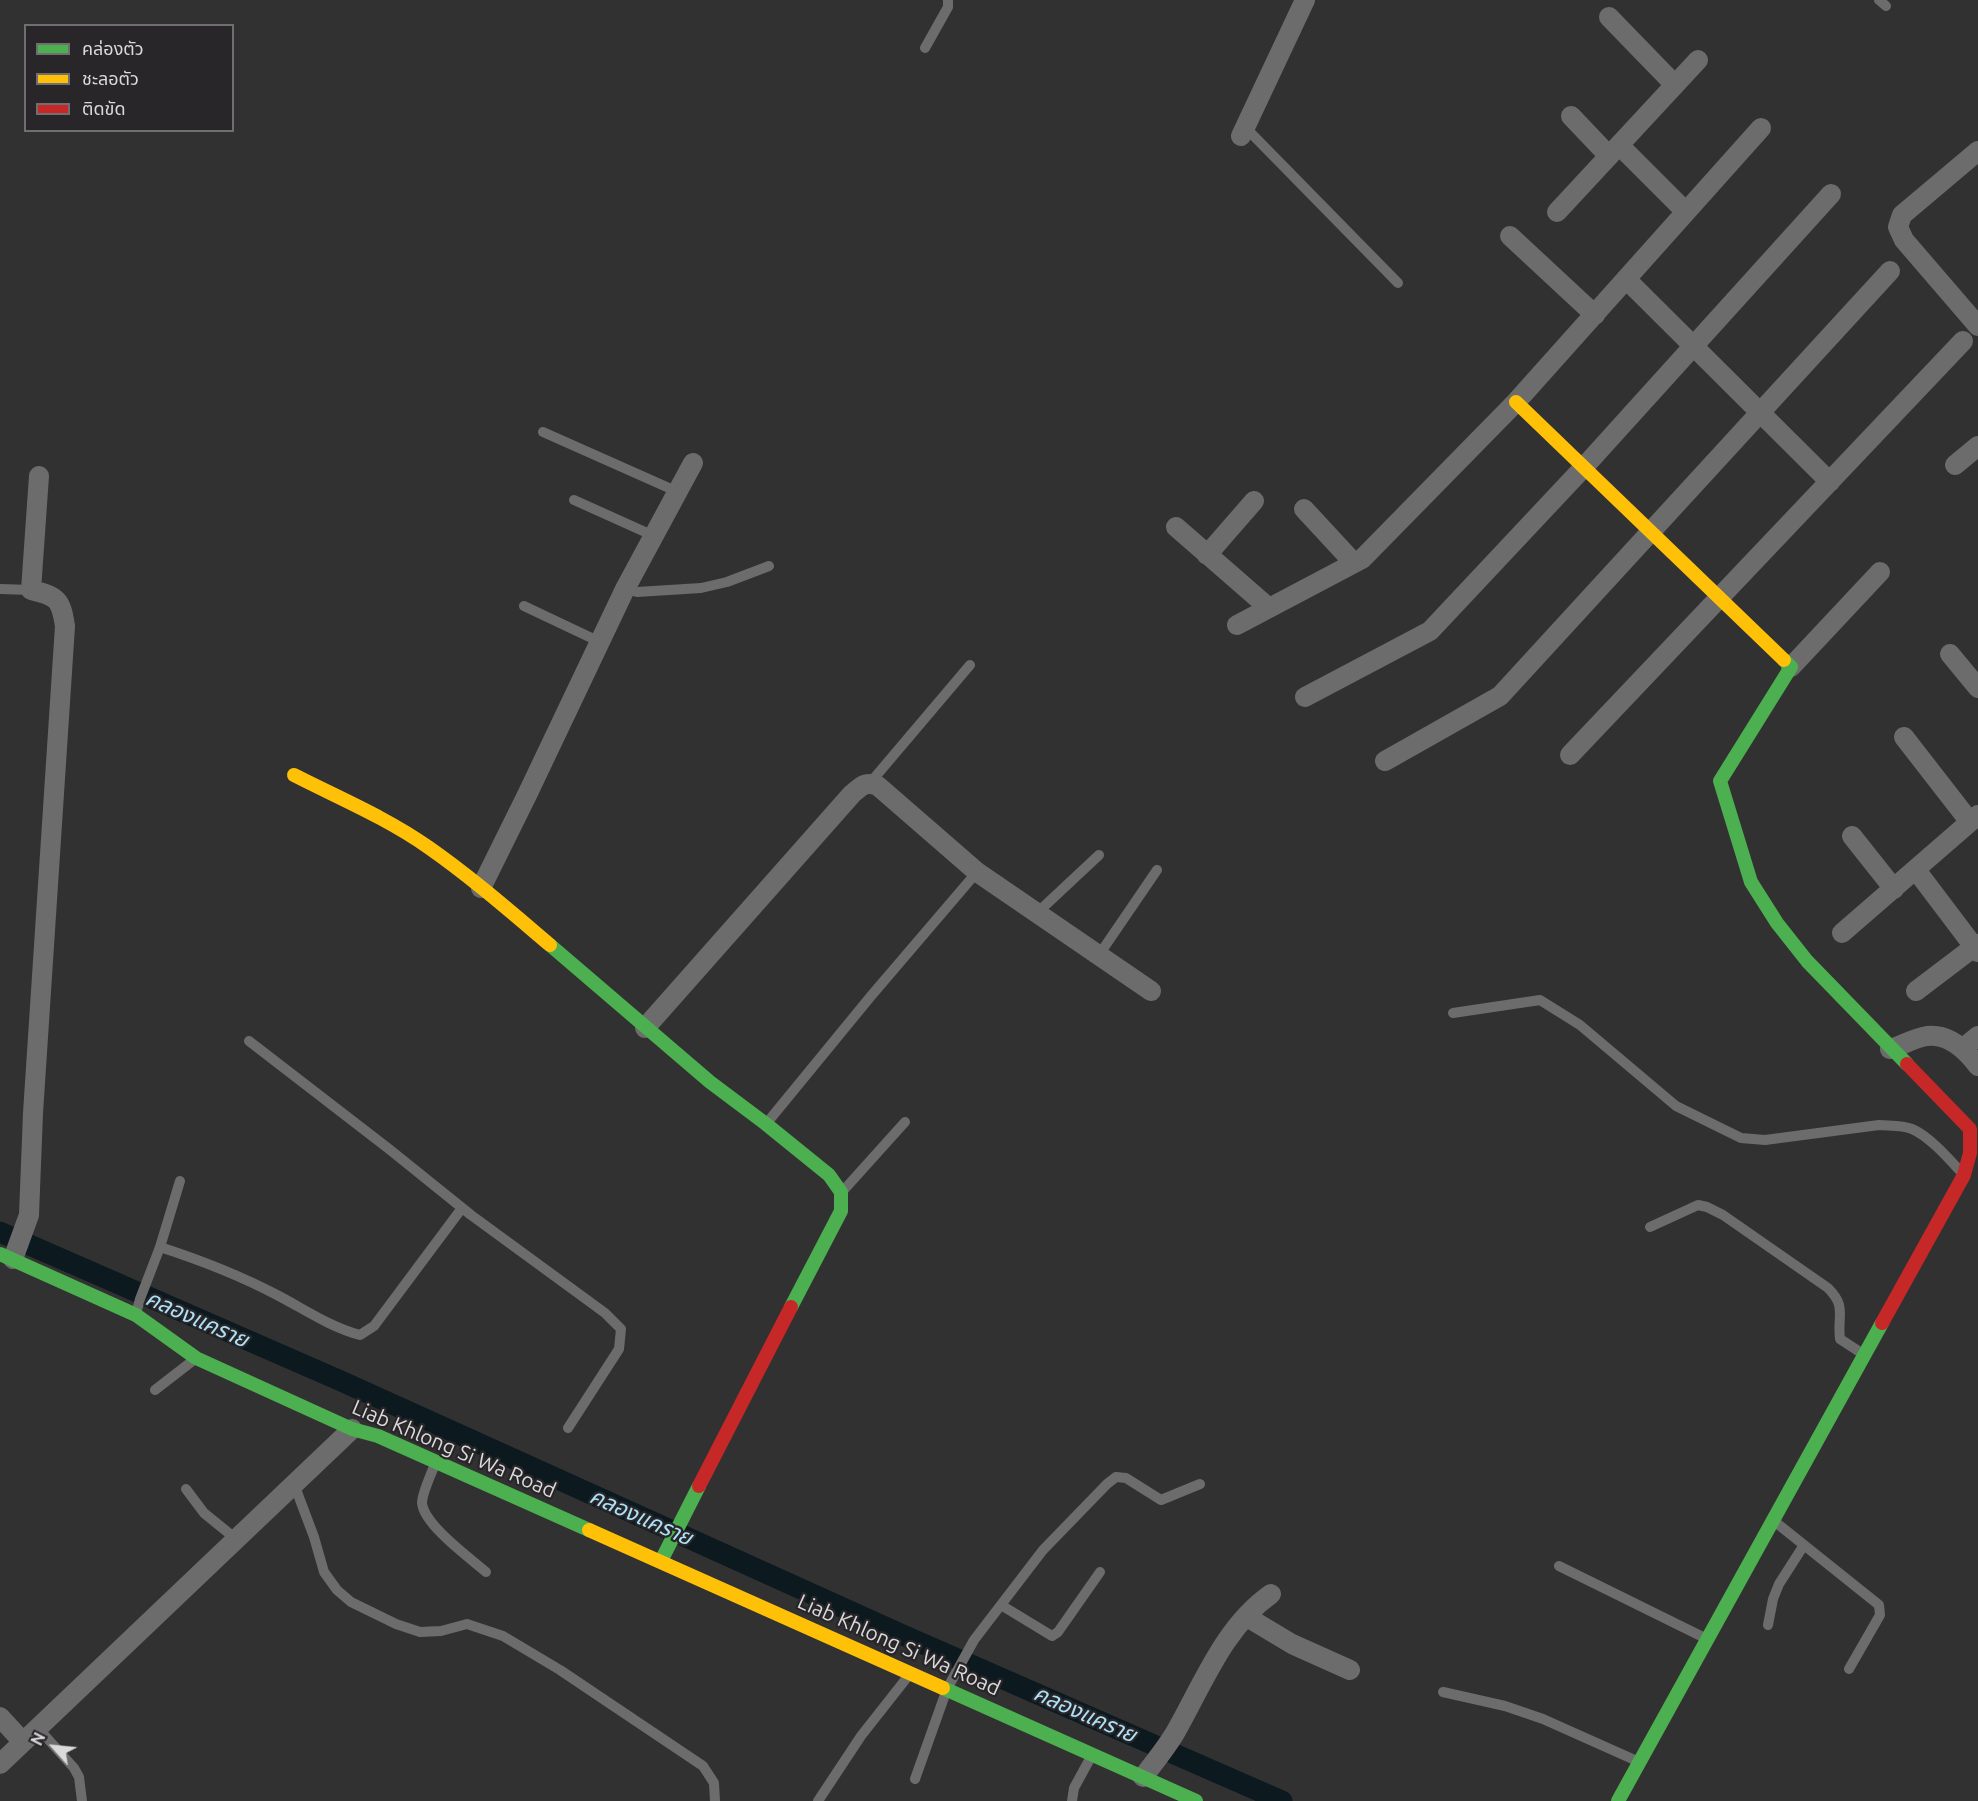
<!DOCTYPE html>
<meta charset="utf-8">
<style>
body{margin:0}
#map{position:relative;width:1978px;height:1801px;overflow:hidden;background:#313131;font-family:Ubuntu,"Noto Sans Thai",sans-serif}
canvas{display:block}
.legend{position:absolute;left:24px;top:24px;width:210px;height:108px;box-sizing:border-box;background:#282628;border:2px solid #706e70;margin:0;padding:8px 10px;list-style:none;font-size:18px;color:#dbdadb}
.legend li{display:flex;align-items:center;gap:12px;height:30px}
.legend b{width:30px;border:2px solid #706e70}
.north{position:absolute;left:24px;top:1717px;width:60px;height:60px;-webkit-text-stroke:4px #282628;paint-order:stroke;rotate:297deg;font-size:16px;font-weight:700;line-height:24px;text-align:center;color:#dbdadb}
.north::after{content:'';display:block;margin:auto;width:21px;height:27px;background:#dbdadb;clip-path:polygon(50% 0,100% 100%,50% 72%,0 100%)}
</style>
<div id="map">
<canvas width="1978" height="1801"></canvas>
<ul class="legend">
<li><b style="height:8px;background:#4caf50"></b>คล่องตัว</li>
<li><b style="height:8px;background:#ffc107"></b>ชะลอตัว</li>
<li><b style="height:8px;background:#c62828"></b>ติดขัด</li>
</ul>
<div class="north">N</div>
</div>
<script>
const c = document.querySelector('canvas').getContext('2d');
c.lineJoin = 'round';
function strokePath(path, color, width, dash) { c.strokeStyle = color; c.lineWidth = width; c.lineCap = dash ? 'butt' : 'round'; c.setLineDash(dash || []); c.stroke(path); }
function label(font, color, halo, rows, align = 'center') {
  c.font = font + ' Ubuntu,"Noto Sans Thai",sans-serif'; c.lineWidth = 4.5; c.setLineDash([]); c.textBaseline = 'middle'; c.strokeStyle = halo; c.fillStyle = color; for (const [text, x, y, turn = 0] of rows) {
    c.save(); c.translate(x, y); c.rotate((+turn || 0) * Math.PI / 180); c.textAlign = isNaN(turn) ? turn : align; if (halo) c.strokeText(text, 0, 0); c.fillText(text, 0, 0); c.restore();
  }
}
const canal = new Path2D(`
 M0,1232L341,1381L905,1636L1282,1801`);
const lane = new Path2D(`
 M1879,0L1886,6
 M925,48L948,7V0
 M1245,127L1398,283
 M543,432L678,492
 M574,500L654,536
 M0,589L31,590
 M625,589L637,592L701,588L727,582L769,566
 M524,606L600,642
 M870,783L970,665
 M1037,913L1099,855
 M1099,955L1157,870
 M1453,1013L1540,1000L1580,1025L1676,1106L1741,1138L1765,1140L1879,1125C1889,1126 1902,1125 1912,1129C1929,1136 1949,1159 1962,1173
 M249,1041L389,1149L471,1215L605,1313L621,1329L619,1349L568,1428
 M766,1124L871,996L977,872
 M842,1192L905,1122
 M1650,1227L1698,1205L1707,1207L1723,1215L1828,1288C1847,1307 1837,1315 1840,1339L1863,1354
 M160,1247L180,1181
 M136,1314L140,1299L160,1247C200,1260 239,1275 277,1295C304,1309 330,1327 360,1335L374,1326L462,1208
 M155,1390L195,1359
 M436,1462C432,1472 422,1493 422,1503C424,1525 470,1558 486,1572
 M294,1484L314,1537L324,1572L337,1590L351,1602L396,1624L420,1632L441,1631L467,1624L503,1636L560,1670L703,1766L714,1783L715,1801
 M186,1489L204,1513L236,1539
 M1774,1521L1879,1605L1880,1615L1849,1669
 M1559,1566L1707,1639
 M1001,1605L1052,1636L1058,1632L1100,1572
 M1768,1625L1773,1599L1779,1584L1804,1545
 M1443,1692L1505,1706L1543,1719L1637,1761
 M38,1728L74,1768L79,1777L82,1801
 M915,1779L947,1689L974,1640L1043,1550L1107,1484L1116,1477L1126,1478L1161,1500L1200,1484
 M818,1801L861,1736L909,1675
 M1072,1801L1074,1788L1092,1755`);
const street = new Path2D(`
 M1609,17L1675,85
 M1571,116L1609,156
 M1241,136L1305,0
 M1619,145L1686,212
 M1978,151L1902,215L1898,227L1904,240L1978,326
 M1557,212L1698,60
 M1510,236L1595,315
 M1627,280L1830,482
 M1955,465L1978,446
 M1304,509L1354,563
 M1176,527L1269,608
 M1207,555L1254,501
 M1237,625L1362,559L1516,402L1761,128
 M1950,654L1978,688
 M1791,667L1880,572
 M1305,697L1430,631L1584,467L1831,194
 M1904,737L1970,822
 M1570,755L1963,341
 M1385,761L1500,696L1890,271
 M1852,836L1894,889
 M1916,870L1978,952
 M481,888L527,795L625,589L693,463
 M1842,933L1978,815
 M1916,991L1978,944
 M645,1028L852,794C862,786 865,781 878,786L977,872L1151,991
 M1963,1048L1978,1036
 M1890,1049C1902,1045 1915,1038 1927,1036C1949,1033 1966,1050 1978,1066
 M13,1259L29,1215L33,1113L65,626C61,600 58,596 31,590L39,476
 M1247,1617L1292,1644L1350,1670
 M0,1717L23,1742
 M0,1764L352,1429
 M1143,1777C1154,1763 1166,1748 1175,1733C1203,1684 1224,1627 1271,1594`);
const fast = new Path2D(`
 M1784,660L1791,667L1720,781L1751,882L1777,923L1807,961L1907,1064
 M550,945L710,1082L766,1124L829,1175L841,1192V1211L791,1307
 M0,1254L136,1315L196,1358L352,1429L378,1436L589,1530
 M661,1561L699,1486
 M943,1688L1196,1801
 M1618,1801L1882,1323`);
const slow = new Path2D(`
 M1516,402L1784,660
 M294,775C339,798 387,818 428,847C471,877 511,912 550,945
 M589,1530L943,1688`);
const jam = new Path2D(`
 M1882,1323L1964,1175L1970,1153V1129L1907,1064
 M699,1486L791,1307`);
const streetNames = [
 ["Liab Khlong Si Wa Road",454,1449,23],
 ["Liab Khlong Si Wa Road",899,1645,24]
];
const waterNames = [
 ["คลองเเคราย",197,1319,24],
 ["คลองเเคราย",641,1517,24],
 ["คลองเเคราย",1085,1714,24]
];
strokePath(canal, '#0c1a20', 21);
strokePath(lane, '#6c6c6c', 10);
strokePath(street, '#6c6c6c', 20);
strokePath(fast, '#4caf50', 14);
strokePath(slow, '#ffc107', 14);
strokePath(jam, '#c62828', 14);
label('21px', '#dbdadb', '#282628', streetNames);
label('italic 22px', '#ade1f8', '#282628', waterNames);
</script>
